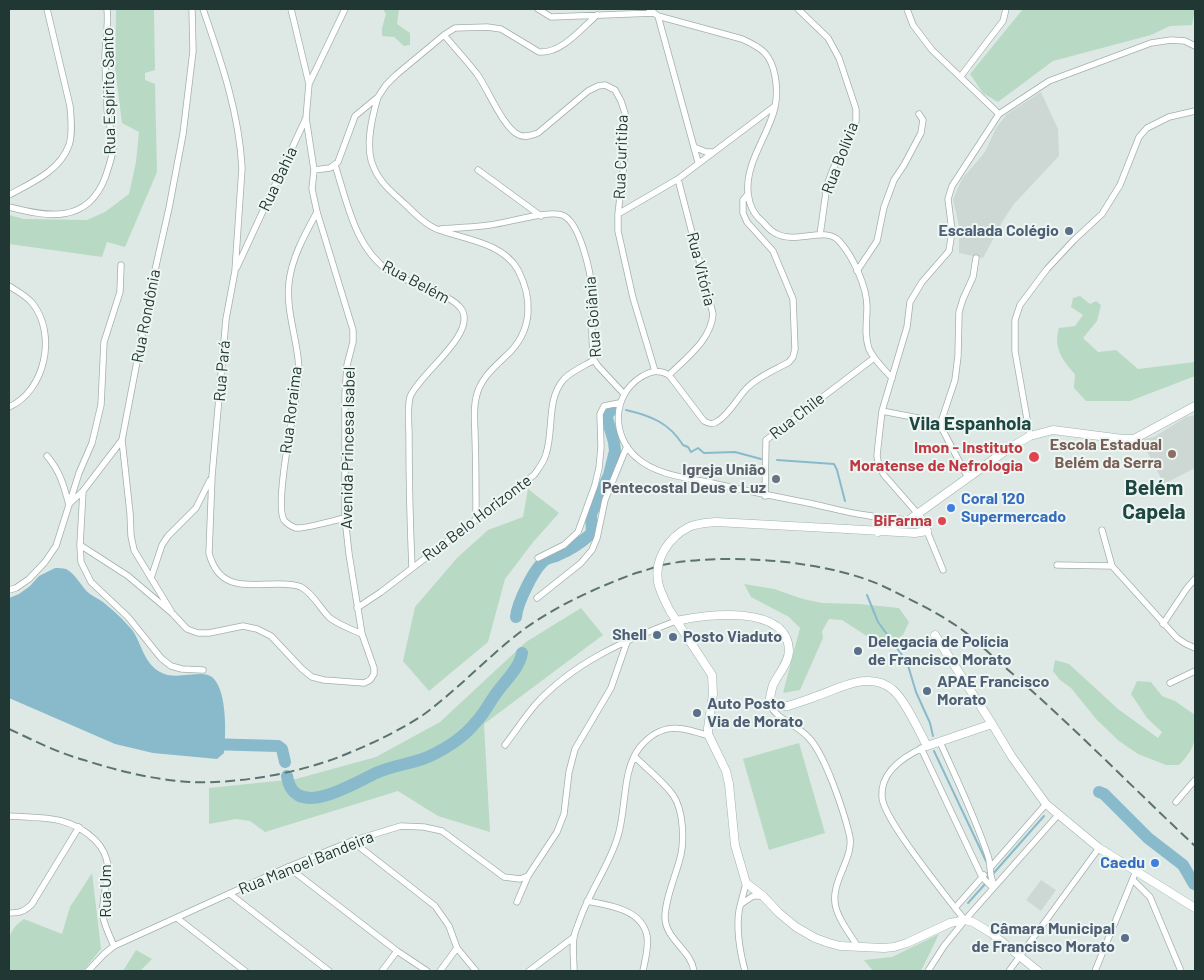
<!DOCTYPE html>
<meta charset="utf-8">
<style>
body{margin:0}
#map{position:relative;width:1204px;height:980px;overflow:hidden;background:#dee9e5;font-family:Barlow,sans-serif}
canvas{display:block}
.frame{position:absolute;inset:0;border:10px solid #213733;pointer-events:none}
</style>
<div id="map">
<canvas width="1204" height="980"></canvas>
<div class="frame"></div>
</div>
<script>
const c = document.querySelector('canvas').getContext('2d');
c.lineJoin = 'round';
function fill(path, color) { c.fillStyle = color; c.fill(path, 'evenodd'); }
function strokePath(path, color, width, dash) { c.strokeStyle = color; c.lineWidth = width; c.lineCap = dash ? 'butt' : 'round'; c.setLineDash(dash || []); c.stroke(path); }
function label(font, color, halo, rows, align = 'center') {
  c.font = font + ' Barlow,sans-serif'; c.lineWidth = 4; c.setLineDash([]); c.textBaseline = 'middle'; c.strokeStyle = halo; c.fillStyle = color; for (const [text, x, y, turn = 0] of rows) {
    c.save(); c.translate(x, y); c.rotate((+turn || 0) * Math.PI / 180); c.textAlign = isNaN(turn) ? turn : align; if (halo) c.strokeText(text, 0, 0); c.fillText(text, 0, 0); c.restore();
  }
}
const built = new Path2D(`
 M1041,92L1058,129L1059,156L1014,204L1004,219L983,258L959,253V226L953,199L962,179L985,152L996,128L1007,114Z
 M1195,415V468L1164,484L1141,440L1154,437L1186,417Z
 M1041,880L1056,890L1041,911L1026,900Z`);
const green = new Path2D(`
 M116,9H154L155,70L145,73V80L155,84L157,172L125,247L107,242L102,257L9,244V215L24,219L87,220L105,212L129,194L136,162L139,132L122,123L115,67Z
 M383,9H399L397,24L410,33V45L404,46L394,37L382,36V28L386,14Z
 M1023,9H1195L1192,25L1170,26L1151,35L1053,61L998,102L983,93L970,74Z
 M1080,296L1090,304L1096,301L1101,305L1097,321L1083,338L1098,352L1116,350L1138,369L1195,362V376L1130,401H1086L1074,388L1075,374C1062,360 1053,347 1059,328L1075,326L1083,315L1071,307L1073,298Z
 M528,489L559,513L534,541L505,579L488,642L429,691L403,661L415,607L457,558L488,530L523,517Z
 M744,584L774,589L803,599L822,603L859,604L899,608L909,622L903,635L884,647L842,620L829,619L822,631L823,638L800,690L783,693L800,628L789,617L751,597Z
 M581,608L603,635L484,724L490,832L438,816L398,791L265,832L250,821L236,819L209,824V788L296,779L376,757L440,722L526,642Z
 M1055,660L1069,664L1118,709L1158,738L1162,732L1147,718L1131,694L1137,681L1151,682L1162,696L1175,701L1195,715C1195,739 1197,747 1179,765H1166L1138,754L1119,741L1097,720L1071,688L1060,680L1053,671Z
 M799,743L825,833L769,850L743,759Z
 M92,873L101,949L83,971H9C9,949 3,933 24,919L62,934L70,907Z
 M939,934L921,971H873L864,960L892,957Z
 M136,950L152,959L140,971H123Z`);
const water = new Path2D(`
 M55,568C59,568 63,568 66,569C77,575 81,587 90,594C94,597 99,599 103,602C113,610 125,621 133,631C142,645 144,663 160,672C177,682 204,667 214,679C227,693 226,734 224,753L217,759L153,753L115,744L9,698V598L19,594L30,586L39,576Z`);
const stream = new Path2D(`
 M626,410C652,416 669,423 683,445L688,447L691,452L698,448L704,453L735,452L761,459
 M777,460L834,464L837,470L845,501
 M867,595L878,622L907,662L916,692L930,723L933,736
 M934,751L986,861
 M992,875L1044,816
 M968,903L986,883`);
const river = new Path2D(`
 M516,617C517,604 535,565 547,559C550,557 555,557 558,555C570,550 582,542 592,533L591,514L609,475L615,451L614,442L607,418L608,413L613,409
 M208,744L278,746L282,749L285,762
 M287,776C294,822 354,783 376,773C393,765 413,764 430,756C447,748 464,737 476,722C485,713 490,701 498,691C506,680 520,667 522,653
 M1099,792L1104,794L1148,838L1183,865L1194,884`);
const street = new Path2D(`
 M203,9C221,61 239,112 242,168L235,271L226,319L212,476L209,553C219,591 246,584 278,584C286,584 294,584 301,587C314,594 320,609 330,618C339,625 351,629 362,634
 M291,9L309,84
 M538,9L551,17L654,13
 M649,9L658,16L742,39C762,48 771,54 775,76C777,86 777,97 775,107C769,135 745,162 748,193C749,204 754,215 763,222C767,227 772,232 777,234C796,244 826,226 839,241C853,256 867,287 867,307C867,321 864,335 869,349C874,360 884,369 892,378
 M798,9L828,38L839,58L856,109V121L853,130L833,169L827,185L820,235
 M907,9L913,25L932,50L999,114
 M658,16L698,162
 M444,35C455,48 467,61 477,74C488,89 503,128 519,135C526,138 532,135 538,133L588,91L598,86L605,85L615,90L621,101L625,113L624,163L618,214V231L633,298L655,371
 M961,76L1003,21L1006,9
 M378,97C372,117 364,148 374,168C380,183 394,194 406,205C415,214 427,226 439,230C465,239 503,243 518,270C532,297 533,327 511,351C497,365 480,377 476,398C473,410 475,424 475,436C476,464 476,492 476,520
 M694,147L706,152H712
 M335,165C347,202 355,248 389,271C406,283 452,293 462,310C476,335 419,374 410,397C407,408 409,424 409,435C409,479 410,523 412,568
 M314,170L330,168L338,162L355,116L378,97L386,85L396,75L444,35L455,28L487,27L501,29L539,52C561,54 581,29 597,15
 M478,170L541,216
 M748,194L743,200V213L747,222L773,251L793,299L795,349L793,357L789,362C775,370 757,377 746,389C737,399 729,414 718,421C713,425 709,424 704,421L669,375C659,369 651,371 641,377C612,395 611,436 637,458C656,475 688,478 712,483C746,491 779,497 813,504C831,508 848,513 865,515C879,518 893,518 907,520
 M9,195C31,183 60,171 69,145C73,134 71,118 70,106L47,9
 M9,207C48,217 87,224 105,178C108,169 112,158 113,149C114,135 107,121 107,107C107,91 105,74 105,58C105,41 109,25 107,9
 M317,212C305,234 292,257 289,282C285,317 303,351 298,384C295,407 274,504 284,520C286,523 292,527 296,528C305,529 335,520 345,518
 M618,214L678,179L775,106
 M441,229C457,228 474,227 490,225C508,223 547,210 562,215C580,221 591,274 592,291C593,314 590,337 594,360L598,366L624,394
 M237,267L306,118L309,84L345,9
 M857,271L877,241L884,207L894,180L904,165L921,133L923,120L919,114
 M9,286C17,291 27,296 33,304C57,335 45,391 9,407
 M669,375C687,357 711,340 713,314L678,179
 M882,411L923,419L940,425L968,478
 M940,425L955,380L958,356L959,312L963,299L973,277L976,258
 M1030,436L1015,351V320L1020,305L1047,269L1074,240L1102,214L1120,185L1139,137L1147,128L1169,117L1195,111
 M47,456C60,471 64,486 69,505
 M83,491L80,545L81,562L91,582L128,617L161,658L171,666L182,669L203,670
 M765,496L766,440L874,358
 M69,504L83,491L122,440
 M918,514L884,475L879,466L877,456L878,446L882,411L907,327L910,302L922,282L949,251L952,231L948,199L952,186L999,114L1049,81L1151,43L1171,40L1185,41L1195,46
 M1102,530L1112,566L1177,638L1186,644L1195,648
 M927,531L943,570
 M80,545L128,576L173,614L187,629L198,633H209L243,626L257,629L271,636L302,669L312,677L324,680L364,683L370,680L374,674V668L362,634L349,554L345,518V395L347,365L353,342V330L317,212L312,189L314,170L306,118
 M538,558L564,545L578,532L595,485L599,468L601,447L600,414L604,406L619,403
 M1057,565L1112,566
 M151,578L162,545L168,536L196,508L210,480
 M9,590L16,588L29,579L45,562L56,546L79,473L92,443L101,405L104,342L120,292L121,265
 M537,598L581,563L592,550L597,538L605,500L627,446
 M357,608L381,592L534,475C539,468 544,462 546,454C554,430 546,399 564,379C572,371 584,366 594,360
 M171,611L134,550L131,536L130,513L122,440L151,288L169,208L183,134L193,51L192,9
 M1163,624L1187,588L1195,579
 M1170,683L1195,671
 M769,704C779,722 796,723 809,738C825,755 843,809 849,833C856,856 832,878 835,903C837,918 850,934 858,947
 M940,742C957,780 975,817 988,856C992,867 988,877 995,886
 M505,745C515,732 524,718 535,705C573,663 623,641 676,621
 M927,746C906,755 880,771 882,797C883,818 940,888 955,908L965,920
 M921,748L982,877L993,888
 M635,757C647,769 663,781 673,795C684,811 685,844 679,862C674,880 665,900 665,918C666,940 691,950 694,971
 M1176,802L1195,780
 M9,816C42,818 69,815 95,840C102,847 107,857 108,867C108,884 101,900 103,917C105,927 110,937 114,946
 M352,841L435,906L449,926L457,948L476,971
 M288,867L397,951L427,971
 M990,868L1046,804
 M1133,880L1150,897L1181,971
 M230,894L329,971
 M587,901C608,905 642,909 647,936C649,948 645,960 643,971
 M517,902L528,876L557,832L564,814L569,772L575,749L611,688L628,639
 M741,904L753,896H763
 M955,908L984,875
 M9,913C19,913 24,912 32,904L79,827
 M177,918L245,971
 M88,971L104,954L114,946L288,867L352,841L401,826L424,827L442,831L504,877L520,879L528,876
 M382,971L397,951
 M440,971L457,948
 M529,971L574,937
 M574,971C574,960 572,948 574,937C575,931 578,925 580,919C590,891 608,867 617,839C627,811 621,771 640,747C662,721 681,727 709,736
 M745,971C740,952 736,931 739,911C741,901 744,892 746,883
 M928,971L944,946L965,920L1058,815
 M1009,971L1099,848
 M1095,971L1136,871`);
const secondary = new Path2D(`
 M847,529L915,533L927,531L918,514
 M878,532L909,520L1008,449L1030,436L1053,430L1123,439H1134L1195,406
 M670,611L712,675L713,694L708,728V734L726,771L729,784L735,845L746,883L763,896L779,913L796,927L815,938L829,943L840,946L884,948L894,947L907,943L950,923L965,920L973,922L991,933L1038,971
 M676,621C706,614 787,604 789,650C789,663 778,674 773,685C771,691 770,698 769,704L782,706H788C797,703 807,700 817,696C840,688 871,670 893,690C905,700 919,731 927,746L992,724
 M935,635L992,724L1012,757L1046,804L1099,848L1195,908`);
const rail = new Path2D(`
 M9,729C33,740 58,753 84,760C118,771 155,780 191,782C238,784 300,773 344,755C371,744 399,731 423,715C460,688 490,654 527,627C560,604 598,587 636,573C645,571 654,567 662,565C725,552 832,560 889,589C913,601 939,613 961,629C977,641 992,656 1007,669C1072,725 1132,787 1195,846`);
const secondaryBridge = new Path2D(`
 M670,611C665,601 660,592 658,582C654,559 669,537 689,527C697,523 707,523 716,522L847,529`);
const markers = [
 [1069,231,5,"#5c6f8a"],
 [1172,454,5,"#8d6e63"],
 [1034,457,6,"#e0444e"],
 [776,479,5,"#6b7280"],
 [951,508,5,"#3f7fe0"],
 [942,521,5,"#e0444e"],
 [657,635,5,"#5c6f8a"],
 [673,637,5,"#5c6f8a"],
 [858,651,5,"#5c6f8a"],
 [927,691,5,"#5c6f8a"],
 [697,713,5,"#5c6f8a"],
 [1155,863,5,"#3f7fe0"],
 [1125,938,5,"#5c6f8a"]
];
const streetNames = [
 ["Rua Espírito Santo",109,91,-91],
 ["Rua Curitiba",621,157,-88],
 ["Rua Bolívia",840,158,-69],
 ["Rua Bahia",278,179,-65],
 ["Rua Vitória",701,269,76],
 ["Rua Belém",416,282,28],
 ["Rua Rondônia",146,316,-79],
 ["Rua Goiânia",593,317,-94],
 ["Rua Pará",222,371,-85],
 ["Rua Roraima",291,410,-83],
 ["Rua Chile",797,416,-38],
 ["Avenida Princesa Isabel",348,448,-89],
 ["Rua Belo Horizonte",477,518,-37],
 ["Rua Manoel Bandeira",306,863,-22],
 ["Rua Um",106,891,-90]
];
const serviceNames = [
 ["Escalada Colégio",1059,231,"right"],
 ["Shell",647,635,"right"],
 ["Posto Viaduto",683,637],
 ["Delegacia de Polícia",868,642],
 ["de Francisco Morato",868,660],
 ["APAE Francisco",937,682],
 ["Morato",937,700],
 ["Auto Posto",707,704],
 ["Via de Morato",707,722],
 ["Câmara Municipal",1115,929,"right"],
 ["de Francisco Morato",1115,947,"right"]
];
const educationNames = [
 ["Escola Estadual",1162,445],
 ["Belém da Serra",1162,463]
];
const healthNames = [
 ["Imon - Instituto",1023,448],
 ["Moratense de Nefrologia",1023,466],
 ["BiFarma",932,521]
];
const worshipNames = [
 ["Igreja União",766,470],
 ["Pentecostal Deus e Luz",766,488]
];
const shopNames = [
 ["Coral 120",961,499],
 ["Supermercado",961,517],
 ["Caedu",1145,863,"right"]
];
const quarterNames = [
 ["Vila Espanhola",970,424]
];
const districtNames = [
 ["Belém",1154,488],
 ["Capela",1154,512]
];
fill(built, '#cdd8d4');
fill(green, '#b8d9c4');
fill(water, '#89bacb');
strokePath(stream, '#89bacb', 2);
strokePath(river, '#89bacb', 12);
strokePath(street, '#a2b0ac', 7);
strokePath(secondary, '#9fb3ae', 9);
strokePath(street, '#fff', 5.5);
strokePath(secondary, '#fff', 8);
strokePath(rail, '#5b736f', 2, [10, 5]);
strokePath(secondaryBridge, '#9fb3ae', 9, []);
strokePath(secondaryBridge, '#fff', 8);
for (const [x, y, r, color] of markers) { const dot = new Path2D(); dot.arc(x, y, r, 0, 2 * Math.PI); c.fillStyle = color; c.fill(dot); strokePath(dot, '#eef6f3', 2); }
label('16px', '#213733', '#eef6f3', streetNames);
label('bold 16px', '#4e5e75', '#eef6f3', serviceNames, 'left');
label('bold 16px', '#785e54', '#eef6f3', educationNames, 'right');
label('bold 16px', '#be3a42', '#eef6f3', healthNames, 'right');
label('bold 16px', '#5b616d', '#eef6f3', worshipNames, 'right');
label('bold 16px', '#366cbe', '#eef6f3', shopNames, 'left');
label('bold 19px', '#1f4741', '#eef6f3', quarterNames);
label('bold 21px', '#1f4741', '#eef6f3', districtNames);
</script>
